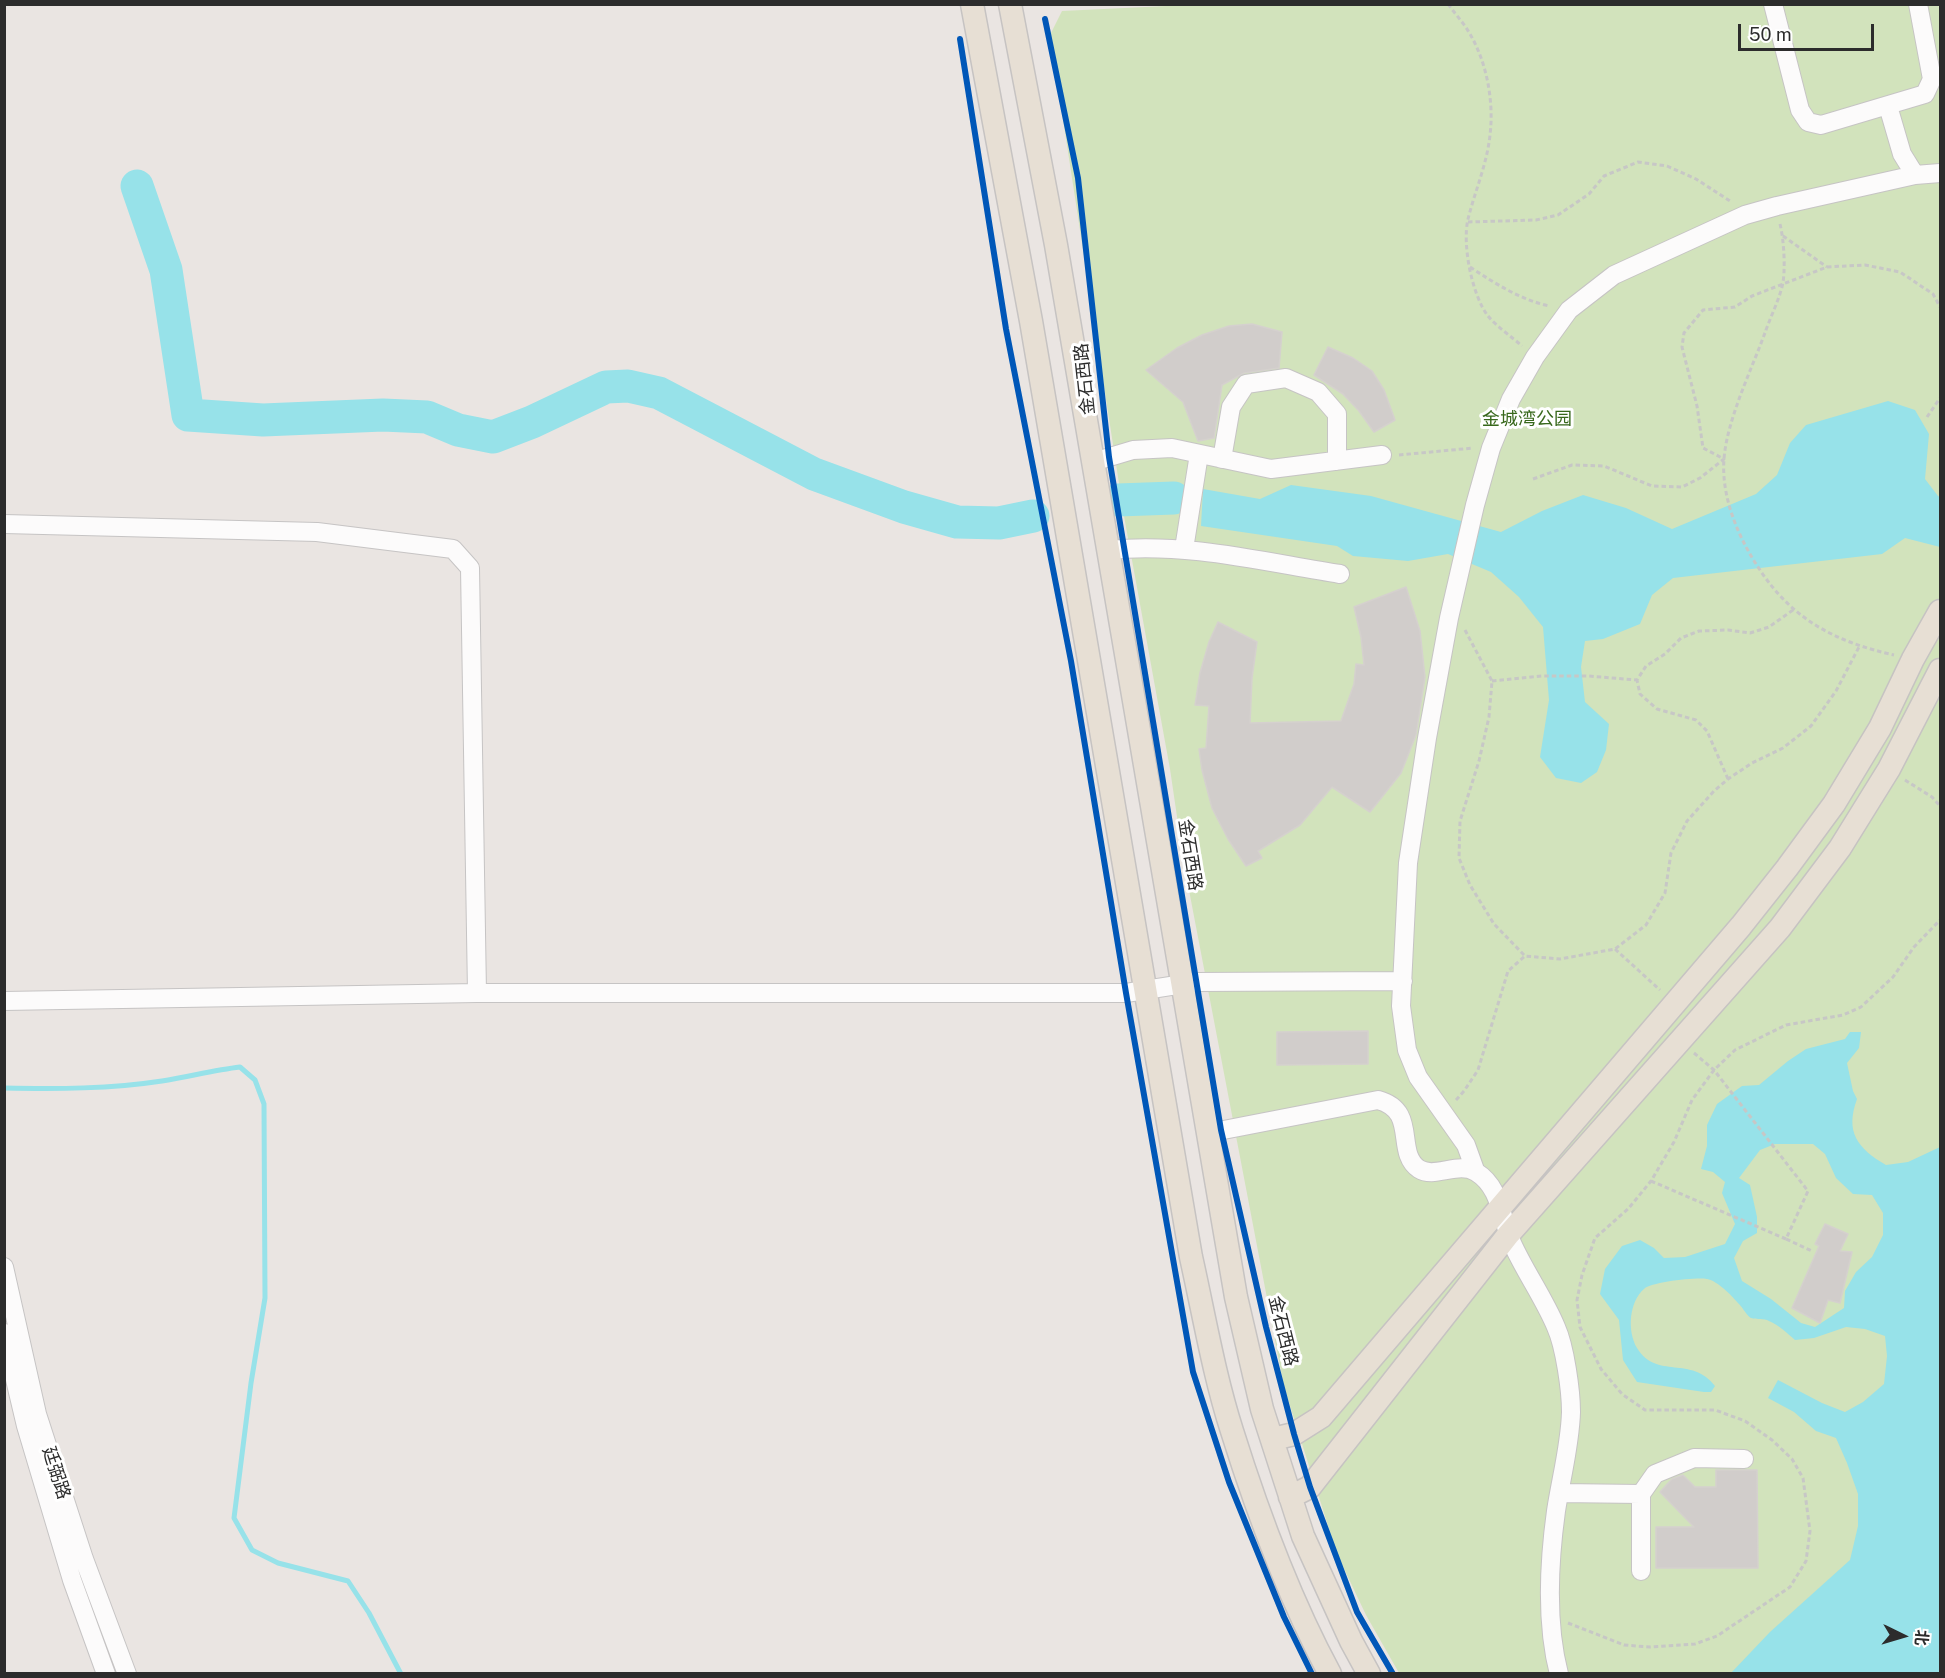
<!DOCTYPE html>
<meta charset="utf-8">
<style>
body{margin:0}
#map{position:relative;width:1945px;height:1678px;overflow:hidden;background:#eae5e2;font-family:"Public Sans","Noto Sans SC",sans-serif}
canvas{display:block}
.frame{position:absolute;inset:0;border:6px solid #2c2c2c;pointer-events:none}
.north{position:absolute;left:1873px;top:1606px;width:60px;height:60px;-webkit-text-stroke:4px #fff;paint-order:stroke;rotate:95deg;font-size:16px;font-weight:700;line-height:24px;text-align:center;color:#2c2c2c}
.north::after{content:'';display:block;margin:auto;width:21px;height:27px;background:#2c2c2c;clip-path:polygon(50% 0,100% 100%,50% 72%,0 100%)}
.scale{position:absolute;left:1738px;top:24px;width:136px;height:27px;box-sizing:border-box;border:3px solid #2c2c2c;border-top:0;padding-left:8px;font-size:18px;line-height:21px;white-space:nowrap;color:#2c2c2c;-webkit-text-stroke:4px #fff;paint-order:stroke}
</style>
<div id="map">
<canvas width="1945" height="1678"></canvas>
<div class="frame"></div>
<div class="north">北</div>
<div class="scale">50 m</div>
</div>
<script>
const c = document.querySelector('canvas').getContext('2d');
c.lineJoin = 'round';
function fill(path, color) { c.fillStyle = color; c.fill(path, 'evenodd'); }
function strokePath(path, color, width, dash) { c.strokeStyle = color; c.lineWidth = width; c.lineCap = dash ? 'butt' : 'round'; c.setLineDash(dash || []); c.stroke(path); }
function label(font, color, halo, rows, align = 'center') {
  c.font = font + ' "Public Sans","Noto Sans SC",sans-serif'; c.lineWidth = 6; c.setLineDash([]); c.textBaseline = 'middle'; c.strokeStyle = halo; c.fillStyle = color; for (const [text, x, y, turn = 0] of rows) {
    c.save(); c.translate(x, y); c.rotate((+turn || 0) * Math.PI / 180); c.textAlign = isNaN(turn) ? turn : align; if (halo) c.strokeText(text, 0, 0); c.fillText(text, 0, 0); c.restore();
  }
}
const green = new Path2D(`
 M1187,5H1940V1673H1399L1366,1615L1337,1554L1284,1387L1184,864L1170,769L1124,516L1050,35L1062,11Z`);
const water = new Path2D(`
 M1888,401L1915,410L1929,434L1925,479L1938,496L1940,497V547L1905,538L1882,554L1673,578L1652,595L1640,624L1603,639L1585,641L1581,667L1585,702L1609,724L1606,750L1597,772L1581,783L1556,778L1540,757L1549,700L1543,627L1519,597L1491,572L1448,554L1408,561L1353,556L1337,546L1201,526L1203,489L1260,499L1291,485L1371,496L1501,532L1542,511L1583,495L1626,508L1672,529L1756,494L1777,475L1790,443L1806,425Z
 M1850,1032H1861L1859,1048L1847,1063L1853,1091L1857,1099C1845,1132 1857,1148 1886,1165L1908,1162L1940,1147V1673H1731L1770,1632L1850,1560L1858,1526V1494L1847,1463L1836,1438L1816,1431L1794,1412L1768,1398L1778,1380L1822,1403L1845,1412L1863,1402L1884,1384L1887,1356L1885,1336L1865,1329L1846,1327L1814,1338L1795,1340C1787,1333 1779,1325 1769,1321C1764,1318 1757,1320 1751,1318C1747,1316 1743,1308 1739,1304C1732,1296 1718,1281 1707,1279C1696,1277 1651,1282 1644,1289C1629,1302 1627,1331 1637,1348C1656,1380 1692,1355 1715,1386L1711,1392H1704L1637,1382L1623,1360L1619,1320L1600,1294L1605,1269L1622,1246L1640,1240L1654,1248L1664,1258L1685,1257L1725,1244L1735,1224L1722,1193L1725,1182L1713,1172L1701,1169L1707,1146V1125L1717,1104L1742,1086L1759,1085L1788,1061L1806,1049L1845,1039ZM1775,1144H1813L1825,1154L1836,1178L1853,1194L1872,1195L1883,1213V1235L1872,1257L1856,1272L1845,1291L1844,1308L1815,1327L1801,1323L1771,1299L1742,1281L1734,1258L1743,1241L1757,1233V1217L1750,1185L1739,1178L1760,1150Z`);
const stream = new Path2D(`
 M4,1088C57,1089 110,1089 162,1081C188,1077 214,1070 240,1067L255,1080L264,1104L265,1298L251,1383L234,1518L252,1550L278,1563L348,1581L369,1613L401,1674`);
const river = new Path2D(`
 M137,186L166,270L188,415L263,420L383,415L427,417L458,430L493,437L532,422L606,387L628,386L659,393L814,474L904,507L957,522L999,523L1033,516
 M1118,500L1174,498`);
const building = new Path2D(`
 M1252,324L1282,332L1279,368L1244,373L1222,385L1214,438L1198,441L1183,402L1146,370L1177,348L1202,335L1229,326Z
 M1328,347L1353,358L1372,371L1384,390L1395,420L1374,432L1359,411L1343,394L1314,375Z
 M1406,587L1420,631L1425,677L1416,735L1401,773L1370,812L1332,787L1300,825L1258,851L1262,858L1246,866L1228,839L1212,808L1202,770L1199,749L1206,748L1209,706L1195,705L1200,673L1209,642L1218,622L1257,642L1252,678L1250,723L1341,721L1354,684L1356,664L1364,665L1361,637L1354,607Z
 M1368,1031V1064L1277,1065V1032Z
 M1825,1224L1848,1234L1840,1251L1852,1252L1840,1303L1828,1300L1820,1323L1792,1308L1819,1246L1815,1244Z
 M1716,1470H1757L1758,1568H1656V1527H1694L1660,1492L1672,1479L1683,1475L1695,1487H1716Z`);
const path = new Path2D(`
 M1448,4C1455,14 1464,23 1470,34C1487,63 1494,102 1490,135C1487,164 1475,191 1468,219C1462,245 1472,295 1488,316C1497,327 1512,337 1522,346
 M1468,222L1536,220L1558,215L1589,194L1604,176L1638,162L1667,166L1696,179L1730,201
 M1780,224C1784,240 1786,272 1782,287C1778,302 1771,316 1766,330C1752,369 1727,419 1724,459C1721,498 1739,539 1760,570C1793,620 1836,642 1894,655
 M1783,236L1827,267
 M1470,267C1496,284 1519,299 1549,306
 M1927,417L1940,398
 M1399,455L1473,448
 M1533,479L1572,465L1604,466L1652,486L1682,487L1700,478L1724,459L1703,448L1697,406L1682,347L1684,333L1703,310L1735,307L1752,296L1827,267L1865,265L1900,272L1933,294L1940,307
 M1465,630L1492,681L1489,717L1479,761L1460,821L1459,858L1470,885L1494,924L1525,956L1560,959L1615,949L1646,925L1665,893L1671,853L1687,821L1714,791L1728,779L1752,763L1783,748L1811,726L1836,691L1859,647
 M1492,681L1542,676H1589L1637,680
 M1728,779L1707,731L1696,720L1657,709L1640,694L1637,680L1646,666L1665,654L1681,638L1699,631L1728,630L1750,633L1769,627L1793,610
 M1905,780L1932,797L1940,806
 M1615,949L1660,990
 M1694,1053L1714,1070L1808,1191L1786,1239L1812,1251
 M1456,1100L1464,1091L1478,1070L1508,971L1525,956
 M1651,1181L1786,1239
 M1568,1623L1624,1645L1650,1647L1695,1644L1717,1636L1790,1587L1806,1561L1810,1531L1803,1478L1792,1459L1772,1440L1745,1421L1715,1410H1645L1622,1394L1601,1369L1580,1327L1577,1300L1582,1275L1595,1238L1628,1209L1651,1181L1674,1142L1692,1100L1714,1070L1735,1050L1786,1025L1843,1015L1861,1007L1893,977L1914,947L1940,920`);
const minor = new Path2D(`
 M1773,4L1800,110L1808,122L1821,125L1925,94L1932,79L1918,4
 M1888,106L1902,154L1915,175
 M1222,459L1231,407L1246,384L1286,378L1318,392L1337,414V461
 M1093,462L1133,450L1172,448L1271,469L1382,455
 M4,524L317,532L453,549L470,568L477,993
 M1184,549L1199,454
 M1109,550C1186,542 1264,562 1340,574
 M4,1001L477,993H1126L1196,982L1403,981
 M1208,1133L1378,1100C1419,1111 1394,1152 1419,1169C1435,1179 1458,1161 1476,1172C1501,1187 1501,1219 1512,1243C1525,1272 1544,1298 1556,1327C1565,1347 1571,1391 1571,1412C1570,1446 1561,1478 1556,1511C1549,1562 1546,1624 1559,1674
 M1475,1170L1466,1145L1418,1077L1407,1050L1401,1006L1408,863L1427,738L1449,618L1475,505L1491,448L1511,399L1535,357L1569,310L1614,275L1745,215L1777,206L1915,175L1940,173
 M4,1267L37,1414L84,1559L127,1674
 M4,1333L26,1426L72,1580L106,1674
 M1560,1493L1641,1494V1571
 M1641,1494L1655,1474L1694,1458L1744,1459`);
const major = new Path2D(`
 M972,4L1031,321L1191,1257C1204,1315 1214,1375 1232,1431C1258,1514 1289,1598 1330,1674
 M1010,4L1056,245L1236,1297L1262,1409L1303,1536L1351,1641L1369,1674
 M1273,1439L1294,1434L1321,1417L1741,926L1787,868L1834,804L1880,728L1913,659L1940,611
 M1290,1497L1310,1487L1508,1235L1780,928L1840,848L1889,769L1940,670`);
const cycleway = new Path2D(`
 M1045,19L1078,178L1109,457L1221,1130L1266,1327L1294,1434L1310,1487L1357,1612L1393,1674
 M960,39L1006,329L1071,661L1126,993L1193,1372L1229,1482L1284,1617L1312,1674`);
const streetNames = [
 ["金石西路",1085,379,-96],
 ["金石西路",1190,855,81],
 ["金石西路",1283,1331,76],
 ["廷弼路",56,1473,72]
];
const parkNames = [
 ["金城湾公园",1527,419]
];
fill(green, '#d2e3bc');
fill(water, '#97e2e9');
strokePath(stream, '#97e2e9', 5);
strokePath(river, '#97e2e9', 33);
fill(building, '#d1cdcb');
strokePath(building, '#d5d1ce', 1.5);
strokePath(minor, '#c6c4c4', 20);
strokePath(major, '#c6c3c2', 25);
strokePath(path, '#c7c7c6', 3, [4.5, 3]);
strokePath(minor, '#fcfbfb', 18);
strokePath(major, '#e7dfd4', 22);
strokePath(cycleway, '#0057b8', 6);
label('18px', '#2c2c2c', '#fff', streetNames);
label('18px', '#38681c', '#fff', parkNames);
</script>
